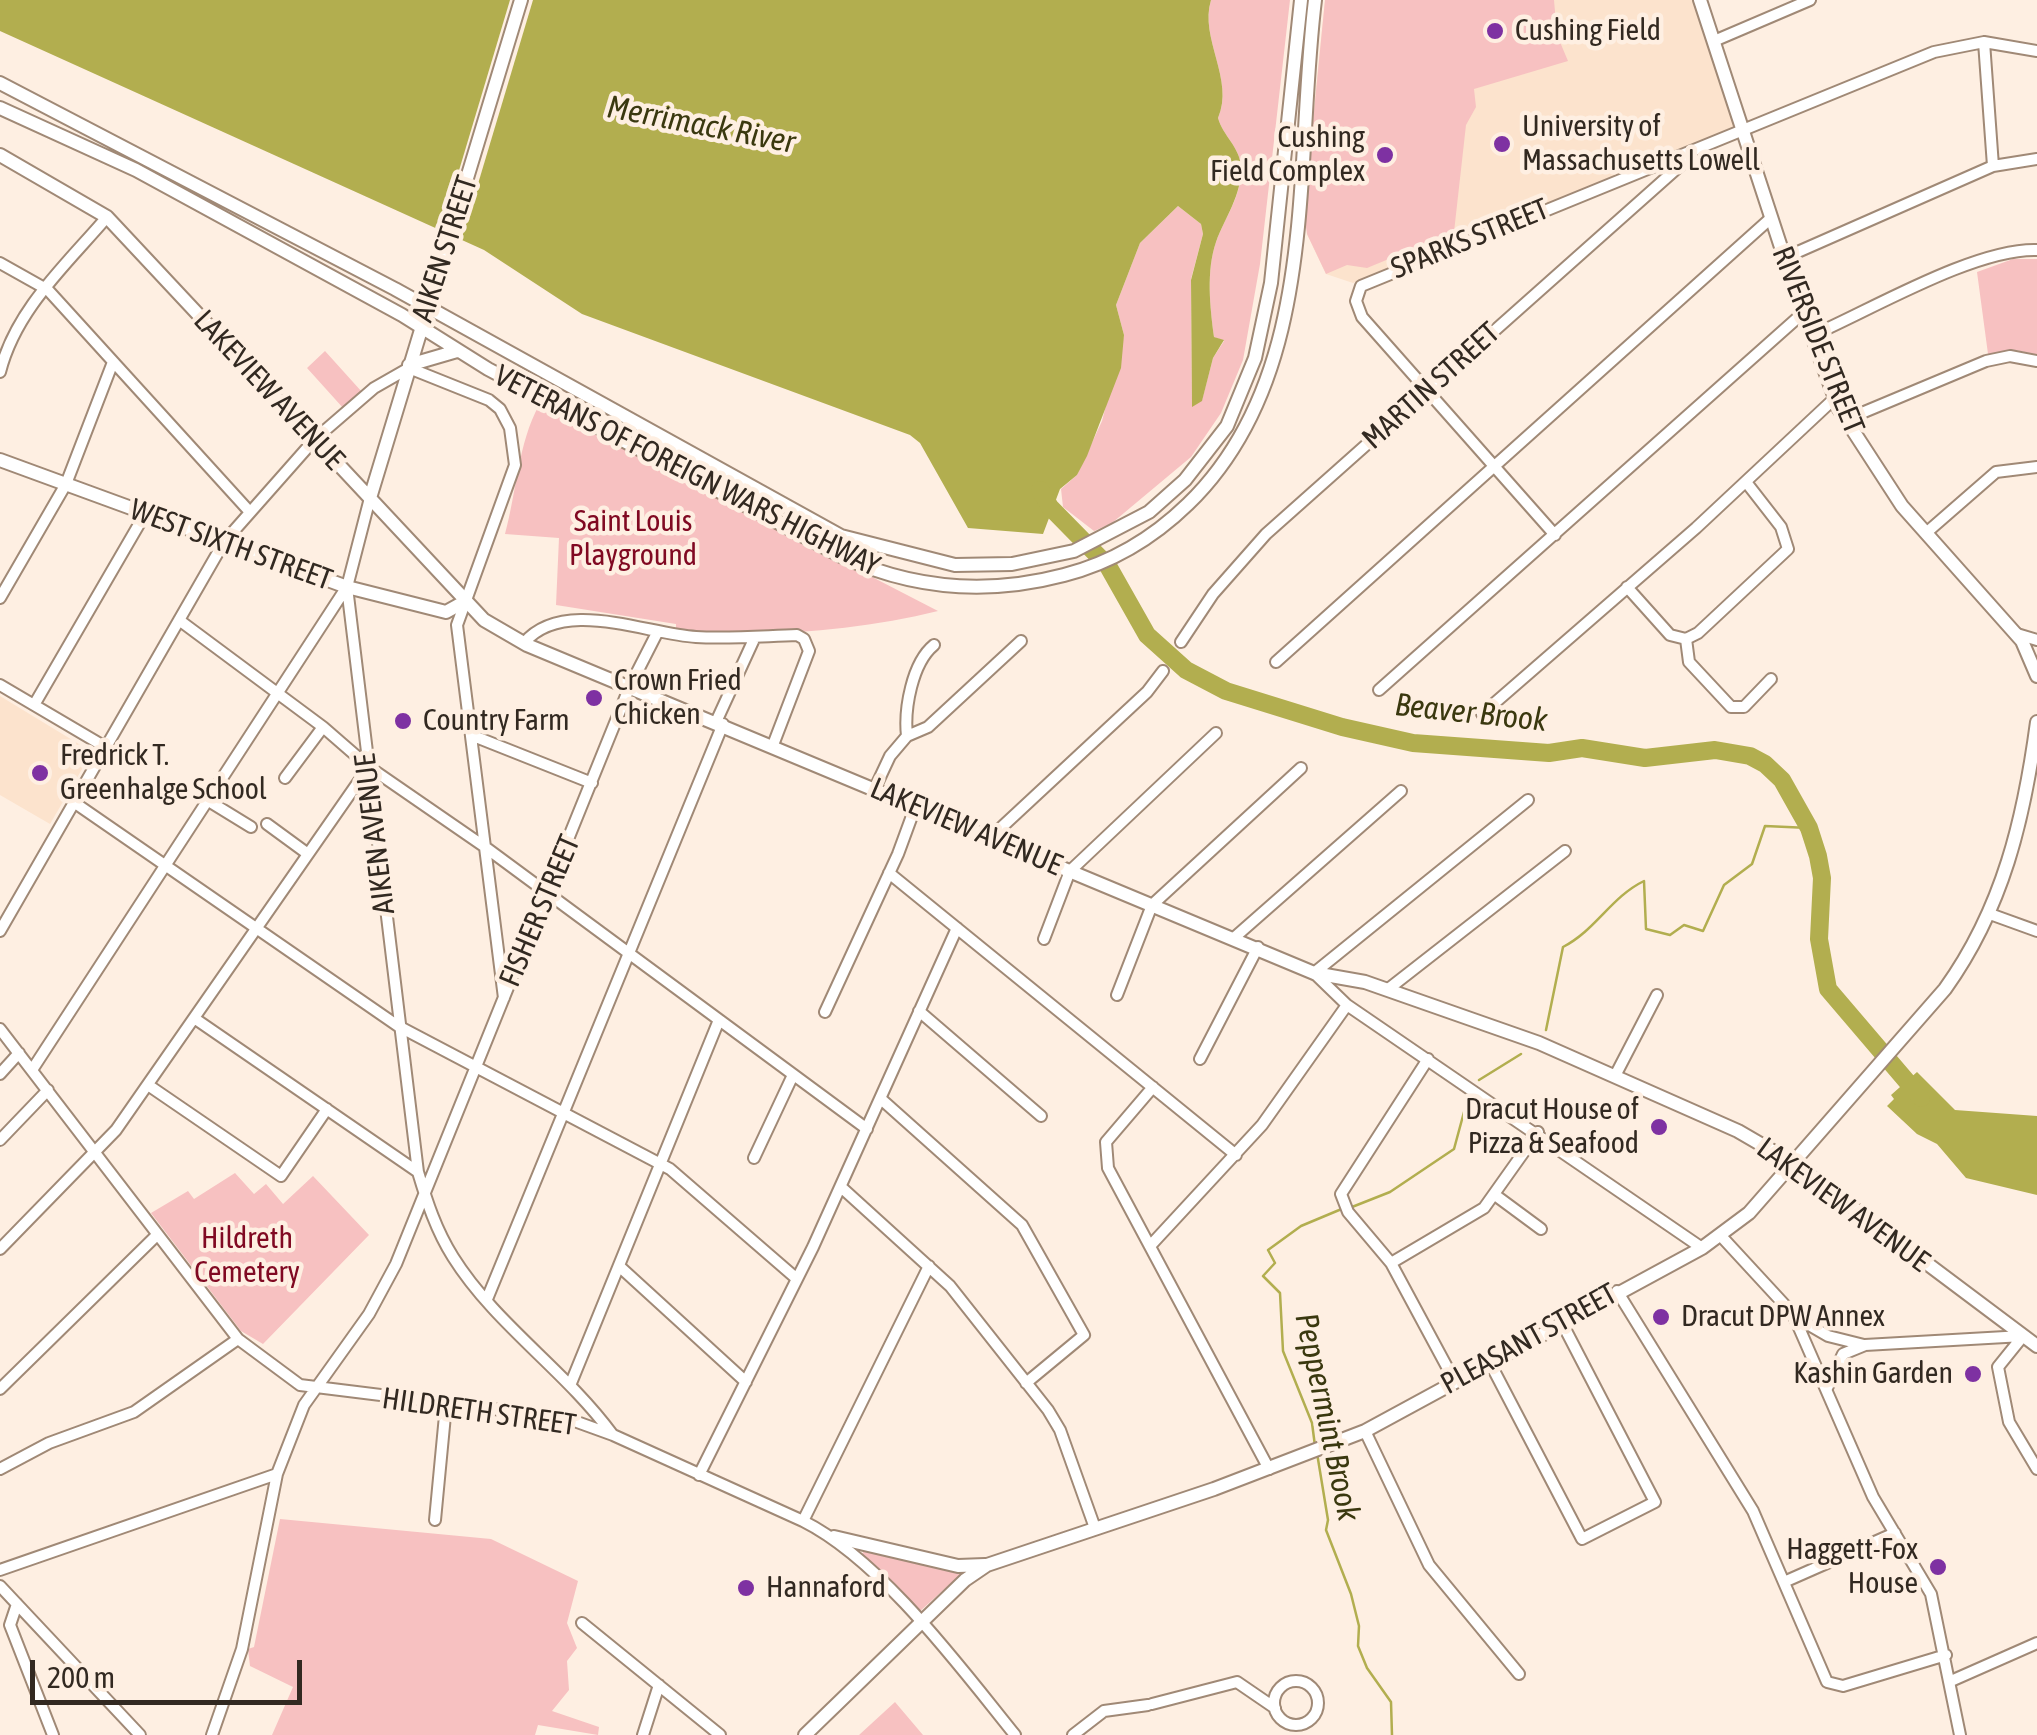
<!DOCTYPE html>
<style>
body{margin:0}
#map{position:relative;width:2037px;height:1735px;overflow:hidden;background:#feefe2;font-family:"Asap Condensed",sans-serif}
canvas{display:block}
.scale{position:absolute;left:30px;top:1660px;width:272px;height:45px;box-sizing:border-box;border:5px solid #322921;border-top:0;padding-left:12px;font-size:30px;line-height:35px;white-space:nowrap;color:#322921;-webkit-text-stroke:8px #feefe2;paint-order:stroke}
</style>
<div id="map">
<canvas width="2037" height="1735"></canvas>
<div class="scale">200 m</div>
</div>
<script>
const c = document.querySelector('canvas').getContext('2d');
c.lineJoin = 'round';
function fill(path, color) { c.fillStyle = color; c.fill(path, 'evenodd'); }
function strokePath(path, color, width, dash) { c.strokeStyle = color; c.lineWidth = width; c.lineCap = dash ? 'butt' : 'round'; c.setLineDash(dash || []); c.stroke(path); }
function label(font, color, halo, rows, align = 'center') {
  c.font = font + ' "Asap Condensed",sans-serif'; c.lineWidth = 9; c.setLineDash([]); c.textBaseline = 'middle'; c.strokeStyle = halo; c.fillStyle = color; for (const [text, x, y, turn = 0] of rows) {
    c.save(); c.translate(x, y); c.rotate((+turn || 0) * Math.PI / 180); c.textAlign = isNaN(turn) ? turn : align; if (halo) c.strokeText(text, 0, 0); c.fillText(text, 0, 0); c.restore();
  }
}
const built = new Path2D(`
 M1325,0H1697L1738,127L1353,283L1326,274L1307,234L1309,155Z
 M0,696L92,752L50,824L0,795Z`);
const green = new Path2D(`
 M1211,0H1290L1260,264L1243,360L1221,413L1191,457L1112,523L1094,531L1063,507L1061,489L1077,475L1102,421L1124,335L1116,305L1140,243L1178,206L1201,224L1203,234L1191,279L1192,406L1202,400L1213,358L1224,341L1214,337C1210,308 1206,271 1216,242C1225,217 1242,196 1241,167C1240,147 1223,136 1218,118C1235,80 1199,38 1211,0Z
 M1325,0H1554L1557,35L1568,61L1474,89L1476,107L1466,125L1454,232L1367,268L1347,265L1326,274L1307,234L1304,213Z
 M2013,259H2037V355L2016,350L1988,354L1977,272Z
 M325,351L362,392L344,409L307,368Z
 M539,405L938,611C856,631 760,639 676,630V624L556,605L559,538L505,534C517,490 518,444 539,405Z
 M235,1173L254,1194L266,1184L283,1204L313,1176L369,1235L263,1344L241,1331L151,1213L188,1191L194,1199Z
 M280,1519L491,1539L578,1581L567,1623L577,1648L567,1661L569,1690L552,1711L599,1727L598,1735L538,1725L535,1735H272L293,1687L250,1666L248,1649L254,1647Z
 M865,1549L962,1573L918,1613L862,1554Z
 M895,1702L923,1735H859Z`);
const water = new Path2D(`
 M0,0H1211C1199,38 1235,80 1218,118C1223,136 1240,147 1241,167C1242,195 1225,217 1216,242C1206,271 1210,307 1214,337L1224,340L1213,358L1202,401L1192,407L1191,280L1203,234L1201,224L1178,206L1140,243L1116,305L1124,335L1121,368L1087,456L1077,475L1060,489L1043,534L968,528L920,443L910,435L582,314L484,250L0,31Z
 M1917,1072L1955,1110L2037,1116V1195L1966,1178L1937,1144L1917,1134L1887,1106L1894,1099L1891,1095Z`);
const pier = new Path2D(`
 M510,0H533L460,244L440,234Z`);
const stream = new Path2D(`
 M1546,1030L1563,947C1596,930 1611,897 1644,881L1646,929L1670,935L1684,925L1703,931L1724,885L1752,864L1765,826L1809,828
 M1479,1080L1521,1054
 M1352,1207L1390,1192L1454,1149L1467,1101
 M1315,1446L1312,1423L1283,1351L1280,1293L1263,1276L1275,1263L1268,1250L1301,1226L1344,1208
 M1317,1453L1328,1520L1326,1530L1351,1594L1359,1626L1358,1646L1367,1668L1391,1702L1392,1735`);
const river = new Path2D(`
 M1040,490L1050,507L1108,566L1147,635L1186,670L1226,691L1342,727L1413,743L1549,753L1582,748L1645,758L1715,750L1750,756L1765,764L1782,780L1809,828L1818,856L1822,878L1819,939L1828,989L1921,1098`);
const minor = new Path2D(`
 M1714,41L1810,0
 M1984,42L1993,166
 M1784,258L1993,166L2037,159
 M0,263L48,290L249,511
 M1811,336C1871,310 1975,248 2037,250
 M0,372C16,309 66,265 107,217
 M1845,420L1986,361L2010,356L2037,361
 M370,498L347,587L418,1172C427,1202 436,1230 453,1257C495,1324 565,1370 612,1434
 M1926,533L1996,472L2037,467
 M1555,535L1362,317L1356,301L1361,286L1934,52L1984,42L2037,51
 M1627,587L1670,635L1686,639
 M0,598L66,484L113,362
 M179,620L323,727L369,767L485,847L867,1129
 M2017,634L2037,640
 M1686,639L1698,633L1788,549L1781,527L1746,482
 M1686,639L1689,662L1731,707H1744L1771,679
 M1181,642L1213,594L1266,534L1692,155
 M524,643C563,597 646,634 696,637C729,639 764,636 797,635L804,639L809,651L773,745
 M1276,662L1771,218
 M0,685L107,748
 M1379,690L1803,313
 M34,705L145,514
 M1482,714L1696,528L1835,398
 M716,722L755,637
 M471,735L592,783
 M907,736L928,727L1021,641
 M285,778L323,727
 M875,788L890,756L907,736C904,709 912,663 934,645
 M207,800L251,827
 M1528,800L1314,973L1347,1005L1702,1248
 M75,803L398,1026L670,1169L797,1279
 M267,824L308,854
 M990,838L1147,692L1163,671
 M889,873L1236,1155
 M1990,914L2037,931
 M0,931L224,542L315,439L374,388L409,368L489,400L500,409L510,428L515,465L457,625L504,998
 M1235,937L1401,791
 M1044,939L1070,871L1216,733
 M1387,990L1565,851
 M1117,995L1152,905L1301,768
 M919,1011L1041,1116
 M825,1012L898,854L916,805
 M194,1018L418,1172
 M0,1029L238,1339L300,1385L566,1418L613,1435L803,1521C881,1560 960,1667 1015,1735
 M1200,1059L1258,947
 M1428,1059L1341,1194L1348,1212L1391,1263L1454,1380
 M32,1070L346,588
 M0,1074L19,1053
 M1616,1074L1657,995
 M148,1085L281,1176L327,1109
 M1153,1087L1106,1142L1108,1168L1269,1469
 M881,1099L1022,1225L1084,1335L1026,1383
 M0,1140L48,1090
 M754,1158L793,1075
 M841,1187L950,1286L1048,1410L1060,1430L1095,1528
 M1495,1195L1541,1229
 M1721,1236L1793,1314L1873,1497L1931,1594L1960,1735
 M1150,1246L1262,1125L1347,1005
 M0,1249L116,1130L368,768
 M1391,1263L1484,1208L1538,1132
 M619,1266L746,1382
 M1617,1291L1753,1511L1827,1682L1843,1686L1946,1655
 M487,1299L723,724
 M1797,1318L1828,1336L1864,1345
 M2023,1336L1998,1367L2009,1422L2037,1469
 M1489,1361L1582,1539L1655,1502L1561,1321
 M571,1383L719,1020
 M1827,1388L1843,1354L1865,1345L2023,1336
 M0,1389L157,1235
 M1365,1431L1429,1565L1519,1674
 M0,1469L49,1443L134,1412L238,1339
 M699,1475L813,1247L957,928
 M435,1520L446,1405
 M803,1521L929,1266
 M0,1570L277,1474
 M1784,1582L1895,1533
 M0,1586L140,1735
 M17,1604L10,1625L53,1735
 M582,1623L720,1735
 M1951,1681L2037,1643
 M1274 1703a22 22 0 1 1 44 0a22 22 0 1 1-44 0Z
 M1152,1704L1237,1682L1275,1708
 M212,1735L242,1649L277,1474L304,1405L369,1314L396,1264L630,686L658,631
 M643,1735L659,1685
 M1073,1735L1104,1711L1148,1705`);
const major = new Path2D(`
 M1700,0L1795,290L1839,409L1902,506L2022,641L2037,676
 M0,83L395,289L841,536L955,565L1012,564L1074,551L1149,512L1185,480L1227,426L1255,358L1271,283L1301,0
 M0,108L136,170L402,315L488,369L841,556C912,589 988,595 1064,575C1111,563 1153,538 1188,504C1320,376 1294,169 1315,0
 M0,155L107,217L484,620L527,645L1314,973L1365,982L1539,1043L1738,1131L1793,1163L2037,1346
 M409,365L457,351
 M0,460L347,587L446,612L464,602
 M370,498L521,0
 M834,1537L958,1566L985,1565
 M805,1735L965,1580L987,1565L1214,1489L1365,1431L1702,1248L1749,1213L1945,989C2003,908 2024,819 2037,722`);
const markers = [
 [1495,31,10,"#7e31a2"],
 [1502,144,10,"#7e31a2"],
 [1385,155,10,"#7e31a2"],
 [594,698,10,"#7e31a2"],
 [403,721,10,"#7e31a2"],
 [40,773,10,"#7e31a2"],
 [1659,1127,10,"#7e31a2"],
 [1661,1317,10,"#7e31a2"],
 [1973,1374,10,"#7e31a2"],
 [1938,1567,10,"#7e31a2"],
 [746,1588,10,"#7e31a2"]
];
const poiNames = [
 ["Cushing Field",1515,31],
 ["University of",1522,127],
 ["Massachusetts Lowell",1522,161],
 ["Cushing",1365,138,"right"],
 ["Field Complex",1365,172,"right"],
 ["Crown Fried",614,681],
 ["Chicken",614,715],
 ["Country Farm",423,721],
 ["Fredrick T.",60,756],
 ["Greenhalge School",60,790],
 ["Dracut House of",1639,1110,"right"],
 ["Pizza & Seafood",1639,1144,"right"],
 ["Dracut DPW Annex",1681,1317],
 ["Kashin Garden",1953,1374,"right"],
 ["Haggett-Fox",1918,1550,"right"],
 ["House",1918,1584,"right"],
 ["Hannaford",766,1588]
];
const streetNames = [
 ["SPARKS STREET",1470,239,-22],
 ["AIKEN STREET",445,249,-72],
 ["RIVERSIDE STREET",1818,340,68],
 ["MARTIN STREET",1431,386,-42],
 ["LAKEVIEW AVENUE",269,390,47],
 ["VETERANS OF FOREIGN WARS HIGHWAY",687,471,27],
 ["WEST SIXTH STREET",231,545,20],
 ["LAKEVIEW AVENUE",966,827,23],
 ["AIKEN AVENUE",375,834,-97],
 ["FISHER STREET",540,911,-67],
 ["LAKEVIEW AVENUE",1843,1205,36],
 ["PLEASANT STREET",1529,1339,-29],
 ["HILDRETH STREET",479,1412,8]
];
const parkNames = [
 ["Saint Louis",633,522],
 ["Playground",633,556],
 ["Hildreth",247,1239],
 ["Cemetery",247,1273]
];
const waterNames = [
 ["Merrimack River",701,125,11],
 ["Beaver Brook",1471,713,6],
 ["Peppermint Brook",1327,1417,78]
];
fill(built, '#fce3cd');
fill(green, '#f7c1c1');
fill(water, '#b2ae4f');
fill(pier, '#feefe2');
strokePath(stream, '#b2ae4f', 2.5);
strokePath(river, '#b2ae4f', 18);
strokePath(minor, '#a08976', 14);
strokePath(major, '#a08976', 16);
strokePath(minor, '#fff', 10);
strokePath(major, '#fff', 12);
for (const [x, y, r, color] of markers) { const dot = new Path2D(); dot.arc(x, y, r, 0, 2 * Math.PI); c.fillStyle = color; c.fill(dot); strokePath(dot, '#feefe2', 4); }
label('30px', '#322921', '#feefe2', poiNames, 'left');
label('30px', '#322921', '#feefe2', streetNames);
label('30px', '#800922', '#feefe2', parkNames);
label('italic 32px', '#3a380f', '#feefe2', waterNames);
</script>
